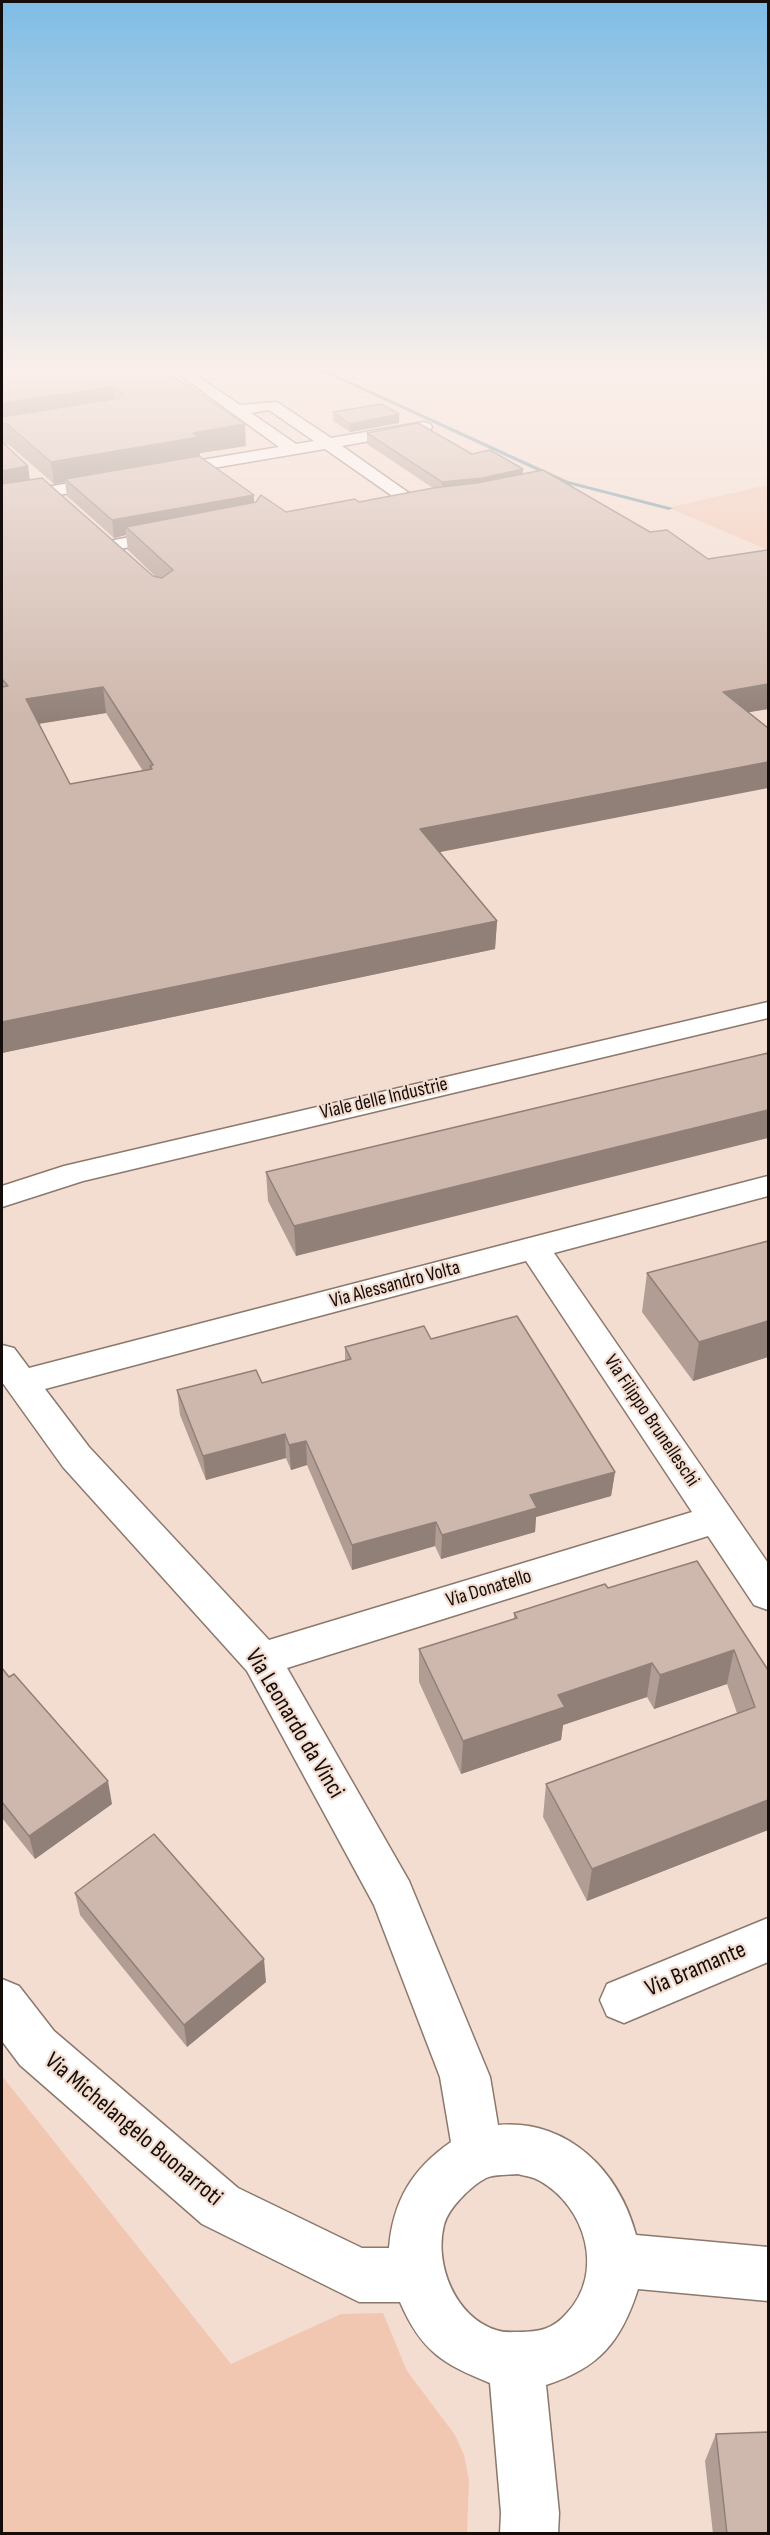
<!DOCTYPE html>
<style>
body{margin:0}
#map{position:relative;width:770px;height:2535px;overflow:hidden;background:#f3dcd0;font-family:"Sofia Sans Condensed",sans-serif}
canvas{display:block}
.frame{position:absolute;inset:0;border:3px solid #140d09;pointer-events:none}
</style>
<div id="map">
<canvas width="770" height="2535"></canvas>
<div class="frame"></div>
</div>
<script>
const c = document.querySelector('canvas').getContext('2d');
c.lineJoin = 'round';
function fill(path, color) { c.fillStyle = color; c.fill(path, 'evenodd'); }
function strokePath(path, color, width, dash) { c.strokeStyle = color; c.lineWidth = width; c.lineCap = dash ? 'butt' : 'round'; c.setLineDash(dash || []); c.stroke(path); }
function label(font, color, halo, rows, align = 'center') {
  c.font = font + ' "Sofia Sans Condensed",sans-serif'; c.lineWidth = 4.5; c.setLineDash([]); c.textBaseline = 'middle'; c.strokeStyle = halo; c.fillStyle = color; for (const [text, x, y, turn = 0] of rows) {
    c.save(); c.translate(x, y); c.rotate((+turn || 0) * Math.PI / 180); c.textAlign = isNaN(turn) ? turn : align; if (halo) c.strokeText(text, 0, 0); c.fillText(text, 0, 0); c.restore();
  }
}
const green = new Path2D(`
 M768,485V550L669,508L680,505Z
 M2,2076L231,2364L341,2314L383,2313L407,2371L455,2435L464,2455L469,2480L467,2533H2Z`);
const stream = new Path2D(`
 M314,368H321L568,481L673,508L669,510L564,483Z`);
const street = new Path2D(`
 M170,368H186L240,405L277,402L331,438L424,422L430,424L432,427L430,430L342,446L416,498L413,502H401L325,449L166,476L160,475L158,471L166,466L279,447ZM269,410L314,441L296,444L251,413Z
 M109,476L115,477L118,481L115,485L2,505V495Z
 M172,529L181,534L178,538L109,551L100,546L109,541Z
 M768,1002V1018L83,1181L2,1207V1186L64,1166Z
 M768,1176V1196L554,1253L768,1563V1610L754,1605L708,1536L287,1668L409,1881L490,2077L498,2125C568,2119 619,2171 636,2235L768,2247V2301L638,2289C621,2342 599,2368 546,2385L559,2513L558,2534H500L501,2513L490,2383C443,2364 421,2351 400,2302H359L202,2224L20,2065L2,2041V1979L19,1986L54,2031L238,2188L362,2248H389C393,2201 412,2169 451,2142L440,2077L374,1905L247,1671L63,1467L2,1382V1345L14,1348L29,1368ZM526,1261L692,1512L269,1640L89,1447L45,1389ZM518,2174C525,2176 534,2177 540,2181C586,2207 605,2273 567,2313C553,2329 540,2332 519,2332C511,2332 503,2333 496,2330C455,2317 434,2264 444,2225C448,2208 471,2186 486,2178C495,2174 509,2175 518,2174Z
 M768,1918V1962L624,2023L607,2016L600,2000L607,1984Z`);
const wall = new Path2D(`
 M2,368H161L246,446L200,453V458L254,503L286,512L359,502L433,488L367,444V433L472,454L523,474L708,559L768,551V709L749,712L440,852L497,921L495,949L2,1053ZM4,444L9,445L54,484L65,482L67,496L114,538L126,535L128,550L156,577L153,576L30,480ZM106,713L143,771L70,784L39,724Z
 M333,412L399,423L350,432L333,421Z
 M768,1053L296,1256L268,1201L266,1172Z
 M768,1241V1357L693,1381L642,1312L647,1273Z
 M431,1339L615,1472L611,1496L536,1517L535,1532L441,1559L435,1546L352,1570L307,1465L291,1470L286,1458L206,1480L180,1415L177,1390L262,1383L345,1361V1347Z
 M697,1561L768,1670V1830L587,1901L543,1817L546,1784L737,1713L727,1684L654,1709L647,1697L563,1725L561,1740L461,1774L419,1682V1649L514,1619V1613L608,1588Z
 M2,1668L112,1804L35,1859L2,1818Z
 M75,1893L266,1982L187,2047L80,1915Z
 M716,2434L768,2534H713L705,2461Z`);
const shadedWall = new Path2D(`
 M114,387L116,407L2,423V403Z
 M399,414V423L350,432V424Z
 M245,424L246,446L200,453V458L65,479V482L54,484L51,462L193,433Z
 M28,466L31,488L2,493V471Z
 M523,469V481L442,494V482Z
 M254,495V512L126,527V535L114,538L112,520Z
 M768,684V709L720,717L723,692Z
 M103,687L106,713L30,725L26,699Z
 M768,762V788L420,856V829Z
 M497,921L495,949L2,1053V1022Z
 M768,1110V1138L296,1256L294,1226Z
 M768,1321V1357L693,1381L699,1342Z
 M285,1434L286,1458L206,1480L203,1456Z
 M306,1441L307,1465L291,1470L289,1445Z
 M615,1472L611,1496L536,1517L535,1532L441,1559L442,1535L530,1495Z
 M436,1522L435,1546L352,1570V1545Z
 M734,1650L727,1684L654,1709L660,1675Z
 M652,1663L647,1697L563,1725L561,1740L461,1774L463,1741L558,1695Z
 M108,1781L112,1804L35,1859L29,1836Z
 M768,1800V1830L587,1901L592,1869Z
 M264,1959L266,1982L187,2047L184,2025Z`);
const building = new Path2D(`
 M2,368H161L245,424L193,433L199,437L51,462L7,424L2,423V417L119,398L123,393L114,387L2,403Z
 M381,404L399,414L350,424L333,412Z
 M418,423L472,454L490,450L523,469L483,478L442,482L367,433Z
 M2,442L28,466L2,471Z
 M199,456L254,495L112,520L65,479Z
 M543,470L650,532L667,530L708,559L767,550L768,551V684L723,692L768,728V762L420,829L497,921L2,1022V687L8,686L2,679V484L42,478L153,576L162,578L173,570L126,527L256,502L261,495L286,512L355,499L359,502L433,488L477,483ZM103,687L153,765L150,766L152,769L70,784L26,699Z
 M768,1053V1110L294,1226L266,1172Z
 M768,1241V1321L699,1342L647,1273Z
 M517,1316L615,1472L530,1495L537,1508L442,1535L436,1522L352,1545L306,1441L289,1445L285,1434L203,1456L177,1390L256,1370L262,1383L351,1359L345,1347L424,1326L431,1339Z
 M697,1561L768,1670V1800L592,1869L546,1784L755,1707L734,1650L660,1675L652,1663L558,1695L565,1707L463,1741L419,1649L517,1618L514,1613L605,1584L608,1588Z
 M2,1668L9,1677L14,1674L108,1781L29,1836L2,1802Z
 M154,1834L264,1959L184,2025L75,1893Z
 M768,2432V2534H727L716,2434Z`);
const streetNames = [
 ["Viale delle Industrie",384,1099,-13],
 ["Via Alessandro Volta",395,1285,-15],
 ["Via Filippo Brunelleschi",651,1421,56],
 ["Via Donatello",489,1589,-17]
];
const nearStreetnames = [
 ["Via Leonardo da Vinci",294,1724,59],
 ["Via Bramante",696,1970,-23],
 ["Via Michelangelo Buonarroti",133,2130,40]
];
fill(green, '#f1c7b2');
fill(stream, '#618fa0');
strokePath(street, '#8c786d', 3);
fill(street, '#fff');
fill(wall, '#b19d94');
fill(shadedWall, '#908078');
fill(building, '#ceb7ac');
strokePath(building, '#908078', 1.5);
const sky = c.createLinearGradient(0, 0, 0, 722);
sky.addColorStop(0, '#7fbce5');
sky.addColorStop(0.51, '#faefea');
sky.addColorStop(1, '#faefea00');
c.fillStyle = sky;
c.fillRect(0, 0, 770, 722);
label('20px', '#140d09', '#f3dcd0', streetNames);
label('24px', '#140d09', '#f3dcd0', nearStreetnames);
</script>
